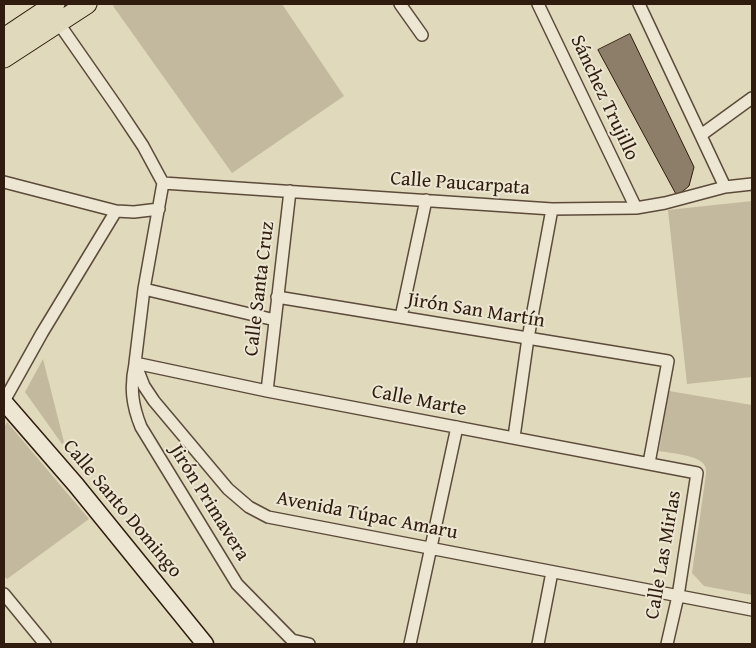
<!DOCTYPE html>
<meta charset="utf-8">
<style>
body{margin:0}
#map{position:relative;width:756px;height:648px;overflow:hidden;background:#e1d9bc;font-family:"Gentium Book Plus",serif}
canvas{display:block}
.frame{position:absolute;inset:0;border:5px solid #2f1c0e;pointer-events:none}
</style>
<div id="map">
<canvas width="756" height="648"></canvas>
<div class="frame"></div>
</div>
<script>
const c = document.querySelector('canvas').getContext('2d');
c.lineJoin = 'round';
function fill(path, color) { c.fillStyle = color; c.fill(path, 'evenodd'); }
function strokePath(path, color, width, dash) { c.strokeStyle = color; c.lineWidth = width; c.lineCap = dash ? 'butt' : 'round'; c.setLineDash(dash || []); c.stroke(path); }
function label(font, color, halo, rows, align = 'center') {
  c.font = font + ' "Gentium Book Plus",serif'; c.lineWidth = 4; c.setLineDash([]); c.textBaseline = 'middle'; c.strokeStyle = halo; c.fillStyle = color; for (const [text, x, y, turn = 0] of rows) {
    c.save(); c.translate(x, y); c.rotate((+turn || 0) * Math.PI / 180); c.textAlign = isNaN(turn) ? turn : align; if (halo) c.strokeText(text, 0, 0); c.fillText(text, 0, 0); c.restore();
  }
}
const green = new Path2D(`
 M116,4H282L344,96L232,173L113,6Z
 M752,201V377L687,384L668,210Z
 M43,359L64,442L62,444L25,392Z
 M669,391L752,405V595L704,586L692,573L706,474C706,471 706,468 705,466C700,455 670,453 659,451Z
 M7,422L89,519L7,579L4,576V428Z`);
const building = new Path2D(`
 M630,34L694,167L689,186L677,196L598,50Z`);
const street = new Path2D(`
 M400,4L422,35
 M538,4L636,208
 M639,4L725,187
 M55,18L117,107L143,146L163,183
 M701,135L752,98
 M4,182L116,211L134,212L159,209
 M163,183L144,289L135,363L144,386L154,401L228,489L249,507L268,517L752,610
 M163,183L552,209L636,208L665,203L725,187L752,184
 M144,289L275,320
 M277,297L668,361L649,463
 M401,317L426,200
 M135,363L267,391L697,473L678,596L667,644
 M135,364C130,387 132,405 141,427L237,584L292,640L295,644
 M267,391L290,191
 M4,401L42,333L116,211
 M514,437L528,338L552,209
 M4,594L45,644
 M292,640L309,644
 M410,644L457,427
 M538,644L552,572`);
const secondary = new Path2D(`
 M4,402L76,485L205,644`);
const primary = new Path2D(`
 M4,38L55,4
 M4,58L87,4`);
const streetNames = [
 ["Sánchez Trujillo",604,98,65],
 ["Calle Paucarpata",460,184,4],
 ["Calle Santa Cruz",260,289,-83],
 ["Jirón San Martín",476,311,9],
 ["Calle Marte",419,401,11],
 ["Jirón Primavera",209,503,58],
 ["Calle Santo Domingo",122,509,50],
 ["Avenida Túpac Amaru",367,516,11],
 ["Calle Las Mirlas",664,555,-80]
];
fill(green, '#c3b99e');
fill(building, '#8c7e68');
strokePath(building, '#2f1c0e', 1);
strokePath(street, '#5c4b3a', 14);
strokePath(secondary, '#2f1c0e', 19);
strokePath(primary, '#2f1c0e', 21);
strokePath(street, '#ece6d3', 11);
strokePath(secondary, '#ece6d3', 16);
strokePath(primary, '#e1d9bc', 19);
label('20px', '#2f1c0e', '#ece6d3', streetNames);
</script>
